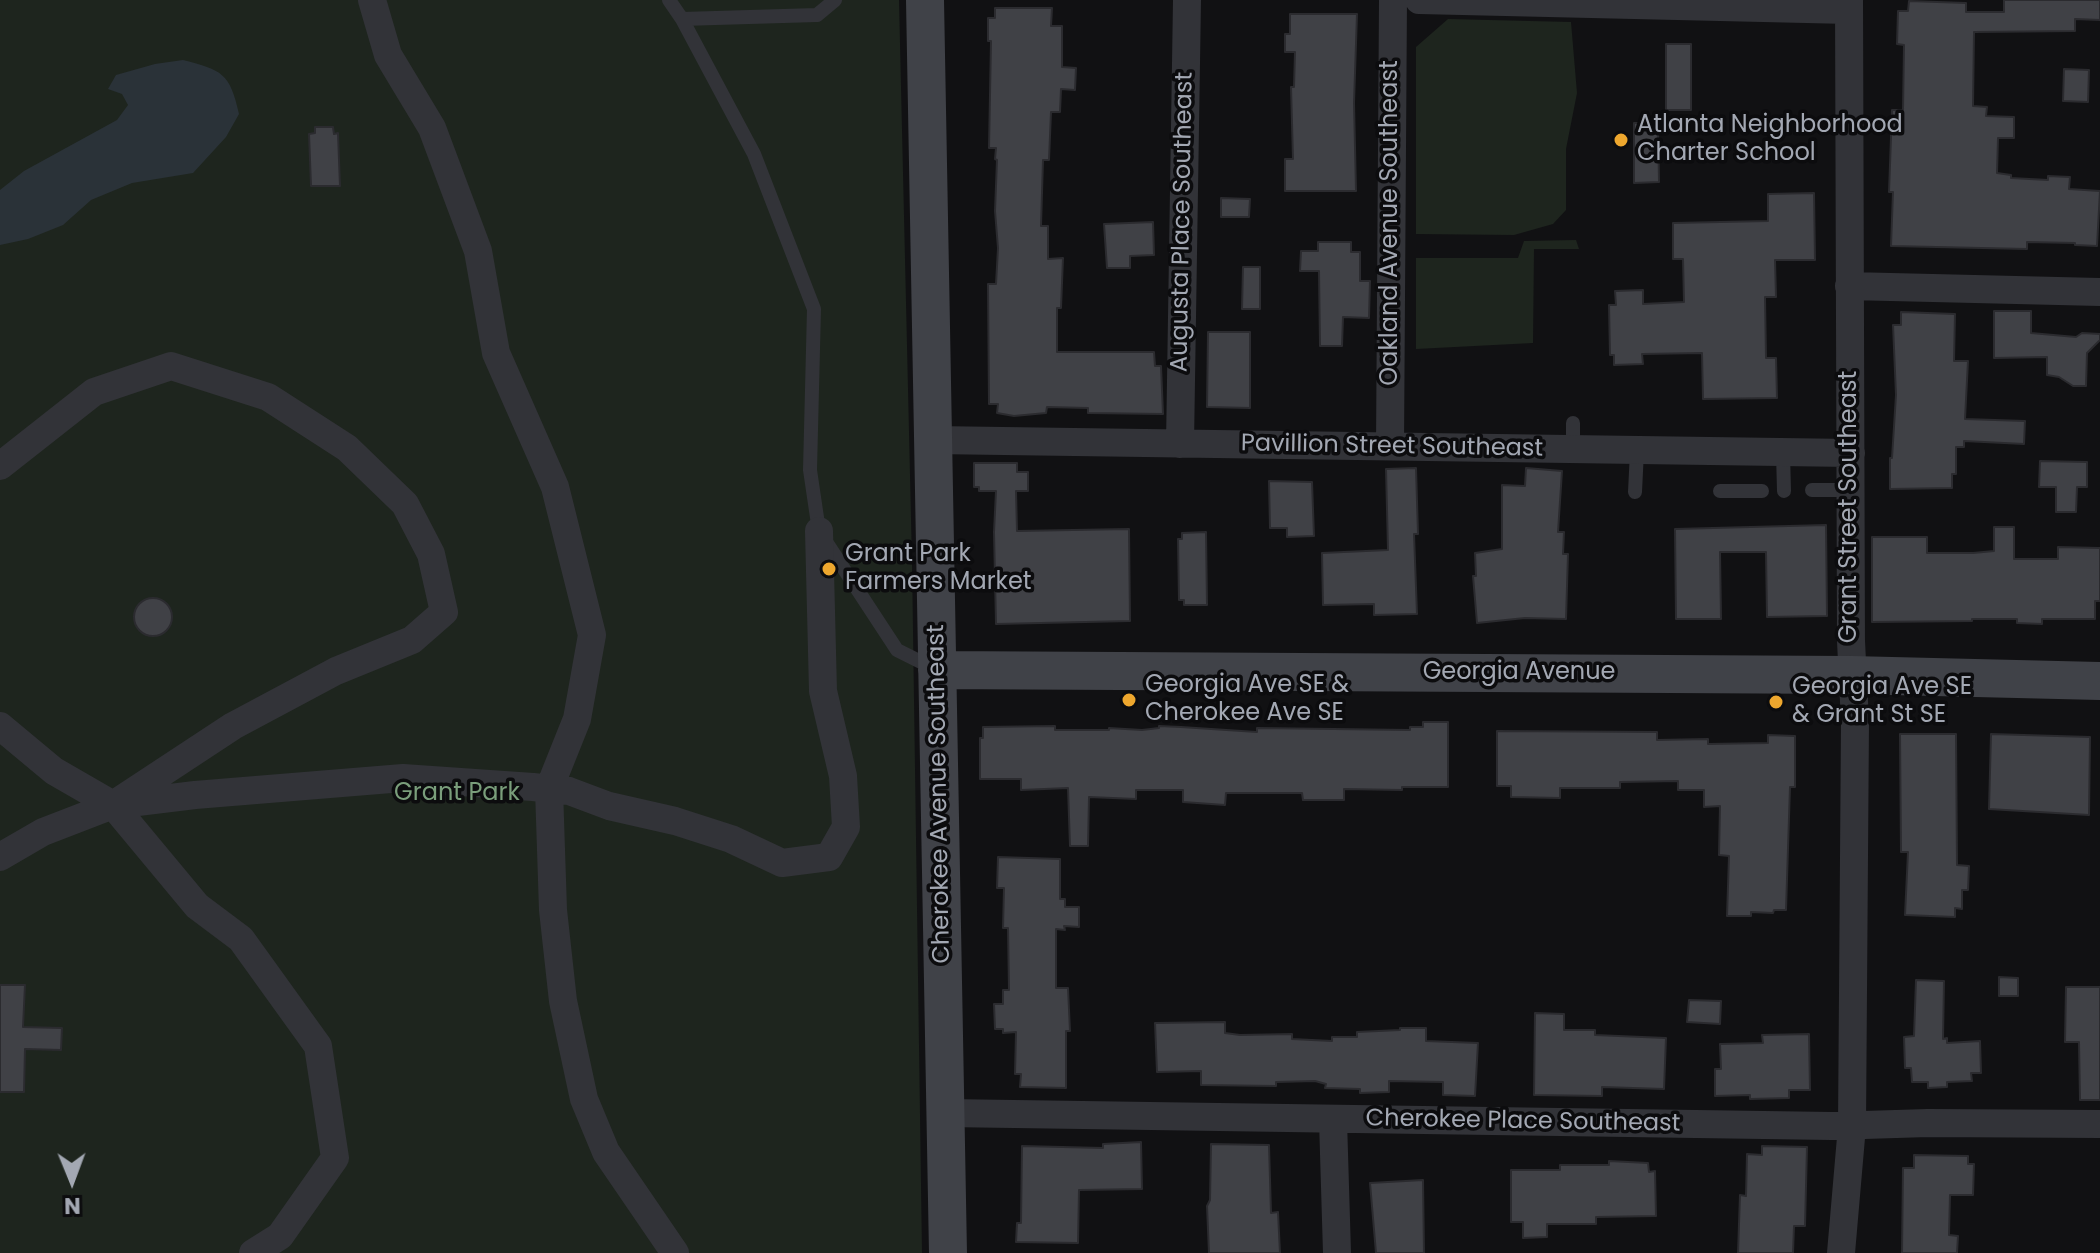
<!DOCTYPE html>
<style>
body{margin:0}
#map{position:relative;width:2100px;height:1253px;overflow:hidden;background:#111113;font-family:Poppins,sans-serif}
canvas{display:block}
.north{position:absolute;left:32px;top:1141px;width:80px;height:80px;-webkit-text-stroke:6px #0c0c0e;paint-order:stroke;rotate:179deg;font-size:22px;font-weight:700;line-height:32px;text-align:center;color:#a3a8b3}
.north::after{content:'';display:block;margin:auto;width:28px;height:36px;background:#a3a8b3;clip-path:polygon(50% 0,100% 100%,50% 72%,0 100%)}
</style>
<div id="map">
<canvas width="2100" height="1253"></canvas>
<div class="north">N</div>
</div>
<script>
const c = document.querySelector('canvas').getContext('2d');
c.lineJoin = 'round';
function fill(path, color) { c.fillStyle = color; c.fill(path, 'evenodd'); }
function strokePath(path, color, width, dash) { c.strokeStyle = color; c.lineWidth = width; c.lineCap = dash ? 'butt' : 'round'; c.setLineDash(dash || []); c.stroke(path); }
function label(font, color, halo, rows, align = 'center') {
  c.font = font + ' Poppins,sans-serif'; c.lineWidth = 7; c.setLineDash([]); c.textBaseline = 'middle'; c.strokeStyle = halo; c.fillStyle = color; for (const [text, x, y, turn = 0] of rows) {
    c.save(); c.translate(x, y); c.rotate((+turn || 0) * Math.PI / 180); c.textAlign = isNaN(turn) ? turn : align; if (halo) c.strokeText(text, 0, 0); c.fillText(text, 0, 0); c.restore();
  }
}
const green = new Path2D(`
 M0,0H899L912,561L922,1253H0Z
 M1448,19L1571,22L1577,93L1566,149V210L1553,224L1514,235L1416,234V47Z
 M1576,240L1579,249H1534L1533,343L1416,349V258H1518L1524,241Z`);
const water = new Path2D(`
 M183,60C222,70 230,73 239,114L226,137L193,173L132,183L91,200L63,225L28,239L0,245V190L24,171L117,120L128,105L122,94L108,89L116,75L155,64Z`);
const building = new Path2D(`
 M2004,0H2100V20L2075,19V31L1974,32L1973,106L1987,107L1986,116L2014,117V138H1998L1997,173L2011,175V178L2048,180V176L2070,177L2069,189L2100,191L2097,246L2075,245V243L2027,242V249L1891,246L1893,192H1889L1892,110H1903L1904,45L1897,44L1898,11H1908L1909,1L1966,3V12H2004Z
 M995,8H1052L1051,26H1062V67L1076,68L1075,90L1061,89L1060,112H1051L1049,160H1043L1041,226H1048V259L1063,258L1061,308H1057V352H1154L1155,366H1161L1163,414L1088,413V408L1047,407L1046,413L1014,416L997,413L998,404H989L988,284H996L998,248L995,211L997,160L995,159L996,148H989L991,41H988V18H995Z
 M1290,14H1357L1354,103L1356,191H1285V159H1293L1291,87H1294L1295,52H1285V34H1290Z
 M1666,44H1691V110H1666Z
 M2064,69L2089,70L2088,102L2063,101Z
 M1634,123H1658L1659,182L1634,183Z
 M315,127H333L334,134L338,133L340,186H311L309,134L315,133Z
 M1814,193L1815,260H1775L1776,297H1765L1766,358H1776L1777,398L1703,399L1702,353L1642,354L1643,364L1614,365V355H1610L1609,305H1616L1615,291L1643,290V304L1684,302L1683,259H1673V223L1768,221V194Z
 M1221,198L1250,199L1249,217H1221Z
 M1153,222L1154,255L1130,256V268H1107L1104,224Z
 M1318,242H1351V252H1360V281H1370L1369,318L1343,317L1342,346H1320L1319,271H1300L1301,251H1318Z
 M1243,267H1260V309H1242Z
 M1994,311H2031V333L2076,337L2082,333L2100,334V340L2087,353L2086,386H2073L2059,377L2047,375V357L1994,358Z
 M1901,312L1955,314L1954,361H1968L1965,419L2025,421L2024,444L1964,441V447H1956V474H1952V488L1890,489V458H1892L1896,395L1893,325H1901Z
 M1208,332H1250V408L1207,407Z
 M2040,461L2087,462V487H2077L2076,512H2056V487H2039Z
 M974,463H1017V472H1028V491H1016L1017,531L1129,529L1130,621L996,624L994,532L996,491H979V487H974Z
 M1416,468L1418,534H1414L1417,614L1374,615V604L1323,605L1322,553L1388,550L1386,469Z
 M1526,468L1562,471L1558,532H1564L1563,554H1568L1566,619L1525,618L1477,623L1473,576H1476L1475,553L1502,549V485L1525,486Z
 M1269,481L1312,482L1314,536L1287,537V528H1270Z
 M1826,525L1827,616L1767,617L1766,552H1720L1721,619H1676L1675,529Z
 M1994,527H2014V559H2058V547L2100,548V601H2095V619H2042V624L2017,623V619H1972V621L1872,622V537H1927V553H1973L1994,551Z
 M1206,532L1207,605H1184V600H1179L1178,539H1182V533Z
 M134 617a19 19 0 1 1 38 0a19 19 0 1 1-38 0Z
 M1423,722H1448V787H1402V790L1344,789V800H1303L1302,793H1226L1225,805L1183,802V790H1136V799L1089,797L1088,846H1070L1068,788L1021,790V779H980V738H983V727L1055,726V730H1109V728L1142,730L1159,728V726L1181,727L1257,732V728L1410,730V727H1423Z
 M1497,731L1657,732V740L1708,739V744L1768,743V735L1795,736V787H1790L1786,910H1774L1773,913L1751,912V916H1727L1729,856L1719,855L1720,806L1704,807V790H1678V781L1620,782V788H1560V798L1511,797V786H1497Z
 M1900,734H1956L1957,865L1969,866L1968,890H1962V909L1955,908V917L1905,915L1908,852H1901Z
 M1991,734L2090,737L2089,815L1989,809Z
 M998,857L1060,859V899H1065V907H1079V927L1064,926L1065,930L1056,929V988H1068L1070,1031H1066V1088L1020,1087L1021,1074H1015L1016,1032L1003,1033V1029H995L994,1004H1003V990H1009L1008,928H1003L1004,888H997Z
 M1999,977L2018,978V996H1999Z
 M1916,980L1944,981L1943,1039L1947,1038V1043L1980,1041L1981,1073H1971L1972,1081L1947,1082V1087L1928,1088V1082H1912L1911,1068H1905L1904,1037L1914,1036Z
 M0,985H25L23,1027L62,1028L61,1050L25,1049L24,1092H0Z
 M2066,987H2100V1100H2080L2079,1042H2065Z
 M1689,1000L1721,1001L1720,1024L1687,1022Z
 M1535,1013L1564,1014V1030H1595V1035L1666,1038L1664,1089L1602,1087V1096L1534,1095Z
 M1225,1022V1033L1240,1035L1292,1034V1039L1332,1041V1037H1357V1032L1400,1030V1028H1426V1041L1478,1043L1475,1096L1443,1095V1082L1389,1081V1092L1360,1093V1089L1325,1088L1326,1084L1315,1081L1276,1082V1086L1201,1085V1071L1157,1072L1155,1023Z
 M1809,1034L1810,1090H1789V1098L1750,1099V1095L1715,1096V1069H1721L1720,1044L1763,1043L1762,1035Z
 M1141,1142L1142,1189L1079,1190L1078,1243L1016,1242L1017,1223H1021L1022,1146L1103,1148V1144Z
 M1211,1144L1269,1145L1271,1213L1278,1212L1280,1253H1209L1207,1206L1210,1200Z
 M1762,1146L1807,1147L1805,1226H1794L1793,1253H1738L1740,1195L1746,1196L1747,1154L1762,1155Z
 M1914,1155L1968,1156V1164H1974L1973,1195H1950L1949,1235L1958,1236L1957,1253H1902L1903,1168H1914Z
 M1609,1161L1648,1163L1649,1172L1655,1171L1656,1216L1596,1217V1224H1547V1237L1523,1238V1222H1511V1170H1560V1165H1609Z
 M1423,1180L1424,1253H1376L1370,1183Z`);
const lane = new Path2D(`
 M669,0L682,19L754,154L814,309L810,470L819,531L897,650L933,668
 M682,19L817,15L835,0
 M1573,423V450
 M1783,453L1784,491
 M1812,490H1851
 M1720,491H1762
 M1635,492L1637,451`);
const street = new Path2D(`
 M372,0L388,55L432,128L478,251L496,353L555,487L592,635L577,719L549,789L553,910L563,1001L584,1099L606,1152L675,1253
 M1419,0L1849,10
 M1849,286L2100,292
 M933,440L1851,453
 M1180,444L1187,0
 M1390,446L1393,0
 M0,466L94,392L171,366L268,397L347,448L405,504L431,554L444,612L412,640L336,671L233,726L113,805L43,832L0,857
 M0,726L54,771L113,805L195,795L403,778L533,787L569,791L609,806L675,821L731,839L782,863L829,857L846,827L843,776L823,691L819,531
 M113,805L197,906L241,939L318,1046L335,1158L280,1236L253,1253
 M946,1113L1832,1126L1928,1123L2100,1124
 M1333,1120L1337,1253
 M1841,1253L1852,1126L1855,722L1851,641L1849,0`);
const secondary = new Path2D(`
 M925,0L948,1253
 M937,670L1851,675L2100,681`);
const markers = [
 [1621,140,8,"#eea72e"],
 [829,569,8,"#eea72e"],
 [1129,700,8,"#eea72e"],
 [1776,702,8,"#eea72e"]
];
const poiNames = [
 ["Atlanta Neighborhood",1637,126],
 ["Charter School",1637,154],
 ["Grant Park",845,555],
 ["Farmers Market",845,583],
 ["Georgia Ave SE &",1145,686],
 ["Cherokee Ave SE",1145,714],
 ["Georgia Ave SE",1792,688],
 ["& Grant St SE",1792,716]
];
const streetNames = [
 ["Augusta Place Southeast",1183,222,-89],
 ["Oakland Avenue Southeast",1391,223,-90],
 ["Pavillion Street Southeast",1392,447,1],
 ["Grant Street Southeast",1850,507,-90],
 ["Georgia Avenue",1519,673],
 ["Cherokee Avenue Southeast",940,794,-91],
 ["Cherokee Place Southeast",1523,1122,1]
];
const parkNames = [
 ["Grant Park",457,794]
];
fill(green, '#1e251e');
fill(water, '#2a3238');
fill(building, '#404146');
strokePath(building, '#2b2b2f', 2);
strokePath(lane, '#323338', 14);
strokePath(street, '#323338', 28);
strokePath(secondary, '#404248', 38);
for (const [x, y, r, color] of markers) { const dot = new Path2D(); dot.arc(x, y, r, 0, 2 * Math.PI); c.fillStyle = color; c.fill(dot); strokePath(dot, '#0c0c0e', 3); }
label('24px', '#a3a8b3', '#0c0c0e', poiNames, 'left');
label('24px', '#a3a8b3', '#0c0c0e', streetNames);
label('24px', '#7a9e7b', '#0c0c0e', parkNames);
</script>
